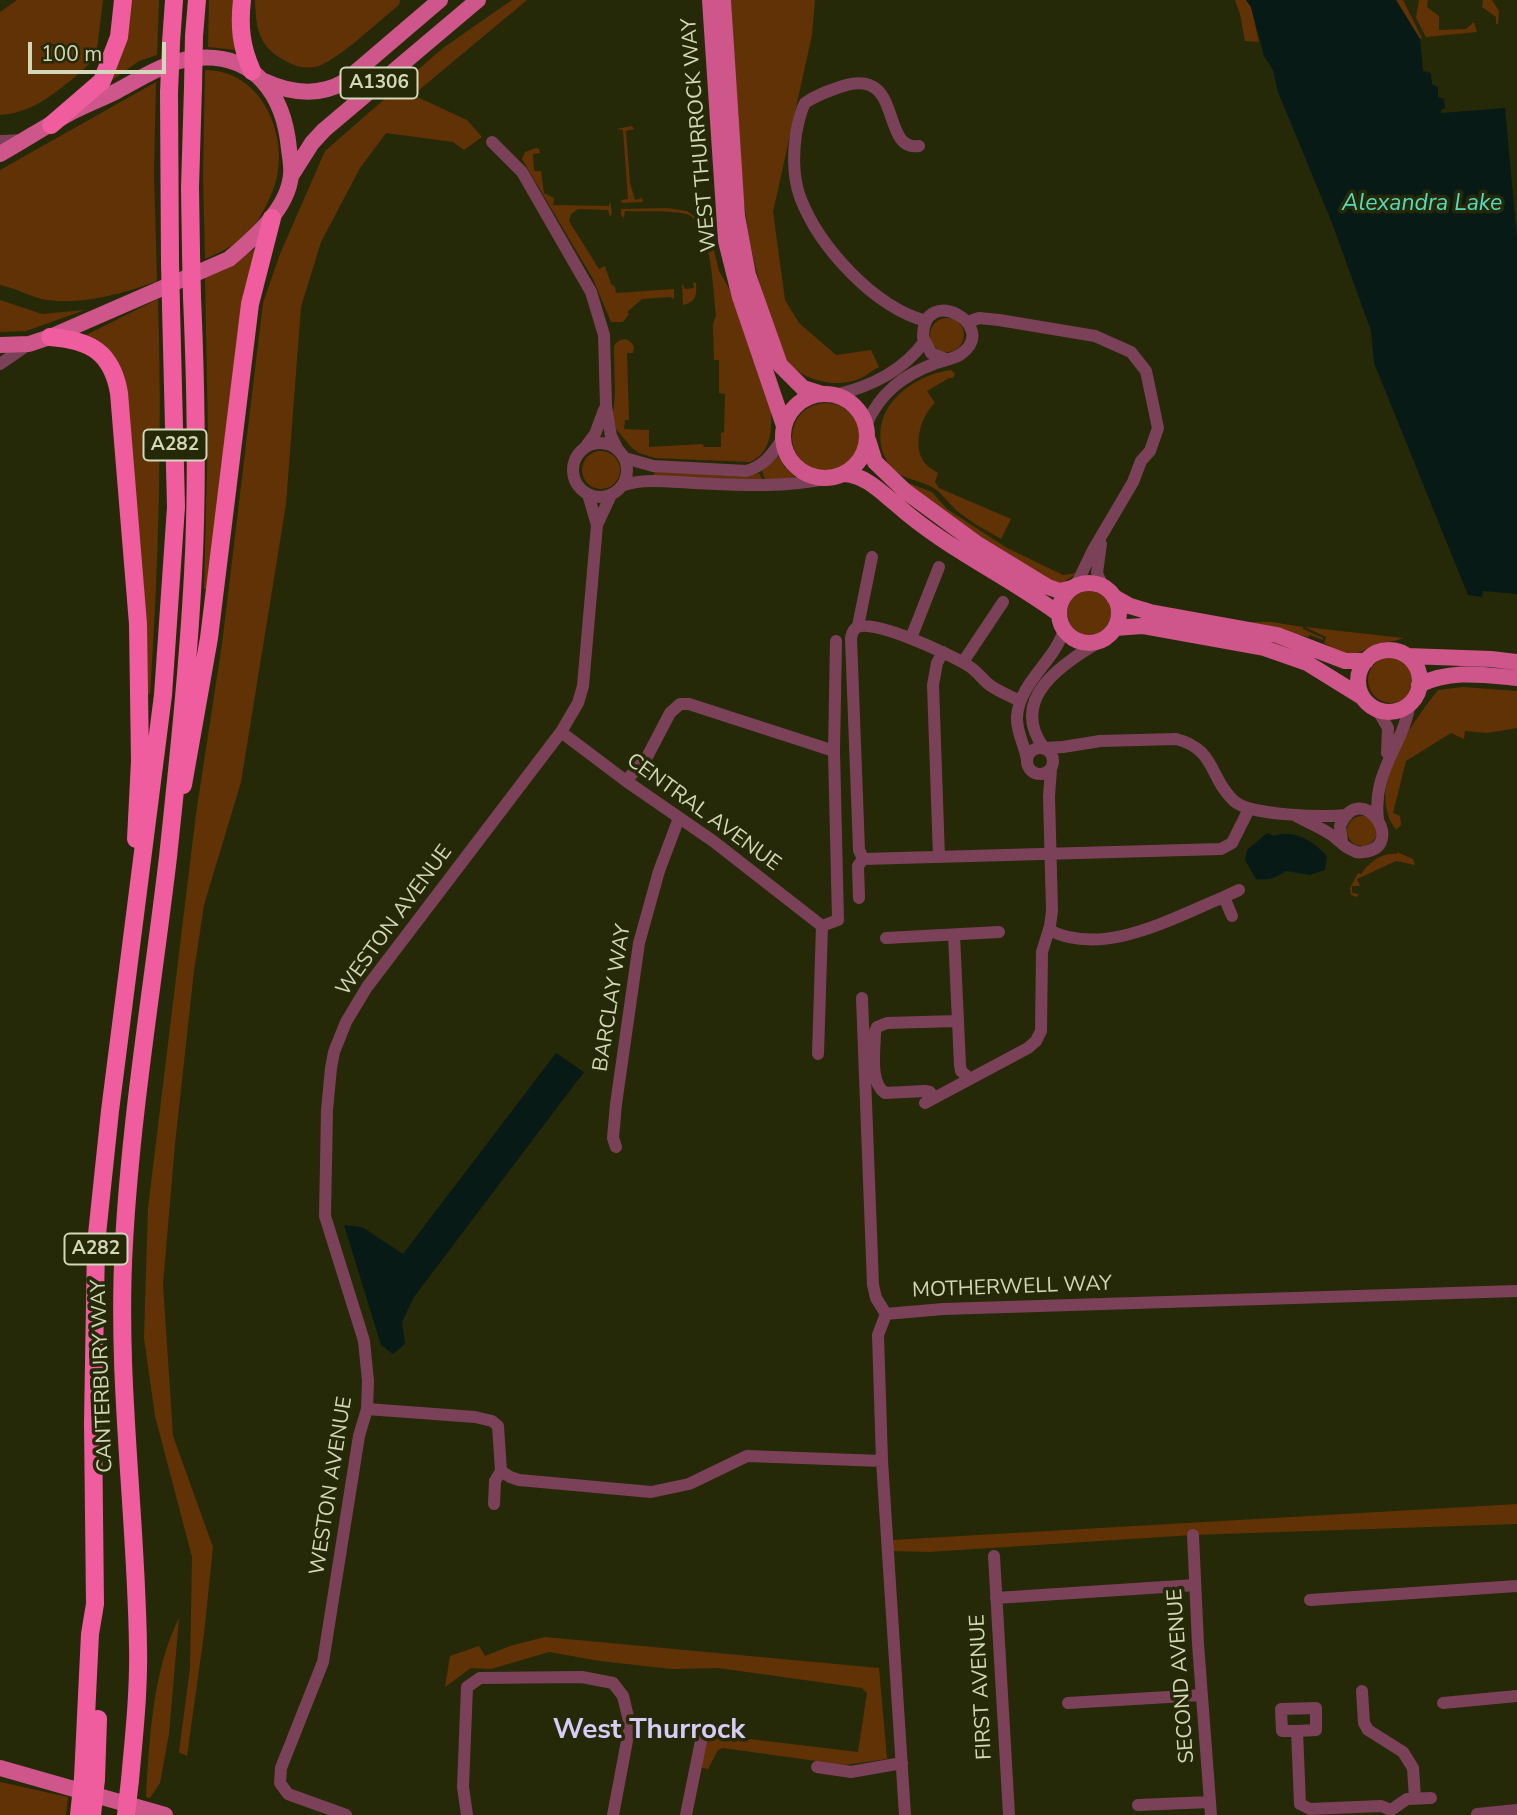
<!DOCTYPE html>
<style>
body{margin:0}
#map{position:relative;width:1517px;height:1815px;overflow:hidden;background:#252908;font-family:"Nunito Sans",sans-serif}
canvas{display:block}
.scale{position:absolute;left:28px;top:42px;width:138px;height:32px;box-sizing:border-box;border:4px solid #d2d8b9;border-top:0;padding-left:9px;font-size:21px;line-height:24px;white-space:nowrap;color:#d2d8b9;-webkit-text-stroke:5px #252908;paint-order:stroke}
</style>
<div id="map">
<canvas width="1517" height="1815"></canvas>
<div class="scale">100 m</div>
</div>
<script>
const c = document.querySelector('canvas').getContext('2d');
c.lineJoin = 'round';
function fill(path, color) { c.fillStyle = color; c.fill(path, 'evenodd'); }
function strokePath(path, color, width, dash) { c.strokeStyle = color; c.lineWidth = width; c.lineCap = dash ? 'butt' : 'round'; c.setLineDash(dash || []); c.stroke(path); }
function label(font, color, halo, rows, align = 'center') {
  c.font = font + ' "Nunito Sans",sans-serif'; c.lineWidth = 7; c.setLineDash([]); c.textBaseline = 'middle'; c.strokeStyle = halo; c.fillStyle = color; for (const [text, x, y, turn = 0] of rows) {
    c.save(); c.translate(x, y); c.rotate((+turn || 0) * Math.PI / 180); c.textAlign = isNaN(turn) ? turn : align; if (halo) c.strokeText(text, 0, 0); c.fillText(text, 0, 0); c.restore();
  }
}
const green = new Path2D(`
 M17,0H103L96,58C69,82 38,113 0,115V12Z
 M127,0H159L157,55L139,61L111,81Z
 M209,0H233L232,26L236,50L208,47Z
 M255,0H400L399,5C381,19 334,64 315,67C302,69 295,66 284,60C258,46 256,27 255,0Z
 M512,0H527L413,95L467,120L482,137L464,150L453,142L386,133L360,168L321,242L301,307L286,504L241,782L204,905L194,971L175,1144L163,1284L173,1436L213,1547L204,1634L187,1756L179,1752L190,1668L192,1557L155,1416L144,1338L148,1208L196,814L222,644L263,303L280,254L325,151L443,48Z
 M731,0H815L812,35L773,212L785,300L799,323L836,355L871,350L879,367C873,370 867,375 861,378C837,390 798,380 785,357C779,346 776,333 772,322C734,220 738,107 731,0Z
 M1235,0H1246L1251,7L1259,42L1245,41L1240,14Z
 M1396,0H1403L1422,38L1420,39Z
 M1419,0H1428L1427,7L1439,16V30L1466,29L1474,22L1477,32L1426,37L1416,18Z
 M1483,0H1492L1499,11L1498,24H1496V17L1482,7Z
 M205,70C259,70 287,129 277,177C273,193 264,212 254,226C242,242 223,251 205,259L203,176Z
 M156,82L154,172L157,281C125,293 83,305 48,300C32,298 16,288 0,285V170Z
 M632,126L634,129L626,131L630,183L635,200L642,198L643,202L622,203L621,200L628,199L623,130L616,129Z
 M536,148L539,149L540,153L533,154L534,171H541L544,193L554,198L553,205L609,206L610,201L612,213L610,217L608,210L578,209L571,214L569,221L599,269L605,266L611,284L615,287L616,293L674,289V299L670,297L642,299L627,312L629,314L623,322H611L593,279L522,159L525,152Z
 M667,208L687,211L706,225L703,227L713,246L719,271L730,290L771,410C772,430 771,453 750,462L655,458L639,453L632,448L616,429L613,414L615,394L614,346C620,337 629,337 634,347L633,353H627L629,420H625L624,429L649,430V447L703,444L704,447H721V433L724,432L725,394L719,393V360H714L713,324L716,315C713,292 712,221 686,214C667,210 644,212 625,211L624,218L621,215V209Z
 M255,249L208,589H204L208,433L205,277L225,269Z
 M693,282L696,283C697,295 696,302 683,305L682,283L685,289L694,288Z
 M158,299C162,431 159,562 150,694H145L123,382L86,335Z
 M0,300L42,314L85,310L26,331L0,332Z
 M930 335a17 17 0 1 1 34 0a17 17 0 1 1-34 0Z
 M951,370L955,374L953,378H949L927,391L935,403C921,415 912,446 924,462C927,466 933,470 938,473L935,482L939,488L1011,519L1001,539C986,530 970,522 956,510C950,504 944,497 938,491C927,482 911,481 899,474C876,459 875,422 892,402C907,384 928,373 951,370Z
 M792 437a34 34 0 1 1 68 0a34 34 0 1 1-68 0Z
 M582 470a19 19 0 1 1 38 0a19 19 0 1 1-38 0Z
 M778,455L785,467L795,477L766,482L762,471Z
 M654,471L744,477L759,473L763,481L654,475Z
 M906,482L932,492L947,509L1007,548L1063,575L1077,573L1062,583L1053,582L928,504Z
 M1067 613a22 22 0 1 1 44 0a22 22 0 1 1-44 0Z
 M1240,622H1272L1303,627V629L1323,638V640L1310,635L1308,637Z
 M1305,627L1403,638C1395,642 1384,641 1376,645C1348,657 1353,659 1324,643L1326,637Z
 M1368 680a23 23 0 1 1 46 0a23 23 0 1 1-46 0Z
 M1463,687L1517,691V728L1487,733L1465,731L1464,739L1451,733L1406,761L1393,813L1400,816L1401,825L1396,830C1365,786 1410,726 1438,690Z
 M1347 831a15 15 0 1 1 30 0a15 15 0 1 1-30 0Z
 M1397,852L1413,859L1415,865L1396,861L1357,879L1360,886H1352V893L1359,894L1356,897L1351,895L1350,888L1358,873L1361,874C1369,863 1381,852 1397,854Z
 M1517,1504V1524L1193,1535L928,1552L892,1551V1540Z
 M179,1618L169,1734L160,1783L150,1798L146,1797C149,1740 153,1669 179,1618Z
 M545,1637L879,1668L887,1759L845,1765L723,1748L718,1750L708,1769L699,1767L706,1737L716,1735L858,1752L867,1693L862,1688L718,1668L672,1669L600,1661L549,1652L491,1669L471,1668L445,1687L450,1656L479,1646L485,1656L510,1646Z
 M0,1782L68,1797L66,1815H0Z`);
const water = new Path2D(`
 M1246,0H1396L1420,39L1423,71L1431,73L1432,84L1438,87V97L1444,99L1445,108L1441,110V113L1505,108L1517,239V594L1483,591L1482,597L1468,595L1374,363L1371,331L1332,223L1278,92L1273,70L1264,56L1251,7Z
 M1267,833L1274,836C1293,828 1315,842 1327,856L1325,870L1310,875L1286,871C1273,879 1272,880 1256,879L1245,860L1247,850Z
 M556,1053L584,1072L414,1297L402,1322L405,1344L393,1354L381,1345L344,1225L362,1227L403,1254Z`);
const minor = new Path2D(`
 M0,141L24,140
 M492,142L522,172L591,292L604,335L606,406L611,436L617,448
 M919,146C879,152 905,64 840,87C828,91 816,95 805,103C800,112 798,123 796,134C793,155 793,177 800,197C819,247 874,307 926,321
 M968,322L979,318L999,320L1095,336L1131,352L1146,371L1158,428L1150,451L1141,461L1133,482L1093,550L1076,585
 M0,364L29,344
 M835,395C869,387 903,371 924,342
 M866,425C880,393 903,375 936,363C944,360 954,359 961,354C1001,326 923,282 923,337L931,353L946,359
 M573 470a27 27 0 1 1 54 0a27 27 0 1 1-54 0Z
 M586,446L595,434L604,410
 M625,458L653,466L746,471C765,466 772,454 783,438
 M624,485C646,478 671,482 694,483C739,485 781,488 825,479
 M597,525L611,495
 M1101,544L1097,573L1103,587
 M858,626L872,557
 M911,638L939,567
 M1102,640C1064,663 1007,698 1044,748L1063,747L1100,741L1176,739C1216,749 1209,778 1234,801C1251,816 1323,817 1347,815
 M963,662L1003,602
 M1377,709L1388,728L1387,753
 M561,732L626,781L713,841L822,926
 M1027 761a13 13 0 1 1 26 0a13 13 0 1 1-26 0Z
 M1027,760C1025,745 1016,732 1017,717C1019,683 1054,662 1064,630
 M626,781L647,757L670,713L680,704H689L834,751
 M1296,816C1307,822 1319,827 1330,834C1338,839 1344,847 1352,850C1355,852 1359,853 1363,852C1409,848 1361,776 1340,826L1342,842
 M1378,819C1372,770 1404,745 1410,703
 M939,857L933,685L937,663L943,652
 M863,859L1221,849L1232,843L1249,809
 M1224,897L1239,890
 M859,898L858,866L863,859L859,850L851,638C852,634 852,631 856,628C871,617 951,655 967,665C977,670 982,680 991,686C1000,692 1010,696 1020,701
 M1049,930C1104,958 1172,918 1224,897L1232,916
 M954,935L960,1065L961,1071L970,1079
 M886,938L999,932
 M862,998L873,1285L876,1298L886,1314
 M818,1054L822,926L838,920L834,751L836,641
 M934,1098L930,1092L925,1091L885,1093C869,1082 875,1050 875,1032L877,1027L887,1023L958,1021
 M925,1103L1028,1048L1036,1041L1041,1031L1042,952L1050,926L1052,911L1049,796L1051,769
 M616,1147L613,1138L616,1104L639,943L659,871L679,818
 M367,1409L475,1417L492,1421L498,1426L501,1471L510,1477L519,1480L651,1492L689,1484L747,1456L882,1461
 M494,1504L495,1481L501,1471
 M1193,1535L1198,1644L1211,1815
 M994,1556L1009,1815
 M996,1598L1195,1585
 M1310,1600L1517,1586
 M1362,1691L1364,1723L1368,1730L1403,1752L1413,1768L1415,1798
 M1068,1703L1202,1695
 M1443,1703L1517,1696
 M1297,1731L1316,1730V1708L1281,1709L1282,1731H1297L1300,1804L1310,1809L1381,1806L1391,1810
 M817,1767L851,1772L902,1763
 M1138,1805L1210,1802
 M1391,1810L1407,1799L1431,1798
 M1477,1814L1517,1810
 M346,1815L288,1794L280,1783L281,1768L323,1662L359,1436L367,1409L368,1381L364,1341L325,1216L327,1110L331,1068L334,1052L346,1022L367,987L561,732L578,703L583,686L597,525L588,494
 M467,1815L463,1787L467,1687L480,1678L582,1677L613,1683L623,1696L630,1725L613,1815
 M686,1815L702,1736
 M905,1815L882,1461L878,1335L886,1314L943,1309L1517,1291`);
const major = new Path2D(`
 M710,0L726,241L740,297L784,426
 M723,0L737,216L748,275L780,365L803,388L822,394
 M264,81C290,93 318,97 344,82L440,0
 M0,154C25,140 49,124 74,111C88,104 103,98 117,91C141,78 167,61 195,58C255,52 284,95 289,149C290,157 292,167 291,175C288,209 253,239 229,259L50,337L29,344L0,345
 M291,176L312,143L324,130L478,0
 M783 436a42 42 0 1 1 84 0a42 42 0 1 1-84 0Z
 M868,440L875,462L905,491L976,543L1048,587L1060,591L1072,588
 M845,474C866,476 880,491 896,504C945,548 1006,575 1059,614
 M1059 613a30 30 0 1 1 60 0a30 30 0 1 1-60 0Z
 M1114,597L1130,606L1150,612L1277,635L1345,661H1366
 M1115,628L1142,626L1264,648L1307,663L1362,697
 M1358 681a31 31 0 1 1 62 0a31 31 0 1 1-62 0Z
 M1407,656L1491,659L1517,662
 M1419,685C1450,669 1484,675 1517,678
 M0,1768L165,1815`);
const highway = new Path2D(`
 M242,0C239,26 241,47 252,71
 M194,36L197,0
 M171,43L174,0
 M169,93L170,262
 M51,125L102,81L119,37L123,0
 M191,252L190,188L193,87
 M50,337C90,340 112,352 119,393L138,624L140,761L136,839
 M183,785L209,638L250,304L272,218
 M83,1778L90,1634L95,1604L93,1423L96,1244L110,1111L163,695L176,507L171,307
 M96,1779L98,1719
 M130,1780C134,1736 139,1691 138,1646C136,1511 116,1378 124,1243C131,1113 153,985 168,857C178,763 188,668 193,574C198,481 196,389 192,297`);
const highwayBridge = new Path2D(`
 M193,87L194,36
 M169,93L171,43
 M191,252L192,297
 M170,262L171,307
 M79,1815L83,1778
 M92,1815L96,1779
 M126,1815L130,1780`);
const shields = [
 [379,83,77],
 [175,445,63],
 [96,1249,63]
];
const shieldNames = [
 ["A1306",379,83],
 ["A282",175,445],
 ["A282",96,1249]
];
const streetNames = [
 ["WEST THURROCK WAY",700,135,-95],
 ["CENTRAL AVENUE",703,813,36],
 ["WESTON AVENUE",395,921,-54],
 ["BARCLAY WAY",613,998,-81],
 ["MOTHERWELL WAY",1012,1288,-2],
 ["CANTERBURY WAY",103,1376,-92],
 ["WESTON AVENUE",332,1486,-81],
 ["SECOND AVENUE",1182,1676,-94],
 ["FIRST AVENUE",982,1687,-93]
];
const waterNames = [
 ["Alexandra Lake",1422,204]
];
const districtNames = [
 ["West Thurrock",649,1731]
];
fill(green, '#623207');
fill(water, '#081a16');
strokePath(minor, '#7b4158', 12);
strokePath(major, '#ce568a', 16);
strokePath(highway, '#ef5d9e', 18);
strokePath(highwayBridge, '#ef5d9e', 18);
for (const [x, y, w] of shields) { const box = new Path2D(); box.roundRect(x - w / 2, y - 15.5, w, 31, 5); c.fillStyle = '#252908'; c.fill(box); strokePath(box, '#d2d8b9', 2); }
label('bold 19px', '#d2d8b9', null, shieldNames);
label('21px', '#d2d8b9', '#252908', streetNames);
label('italic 23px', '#53ddbf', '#252908', waterNames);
label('bold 28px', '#d6ccf7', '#252908', districtNames);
</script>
